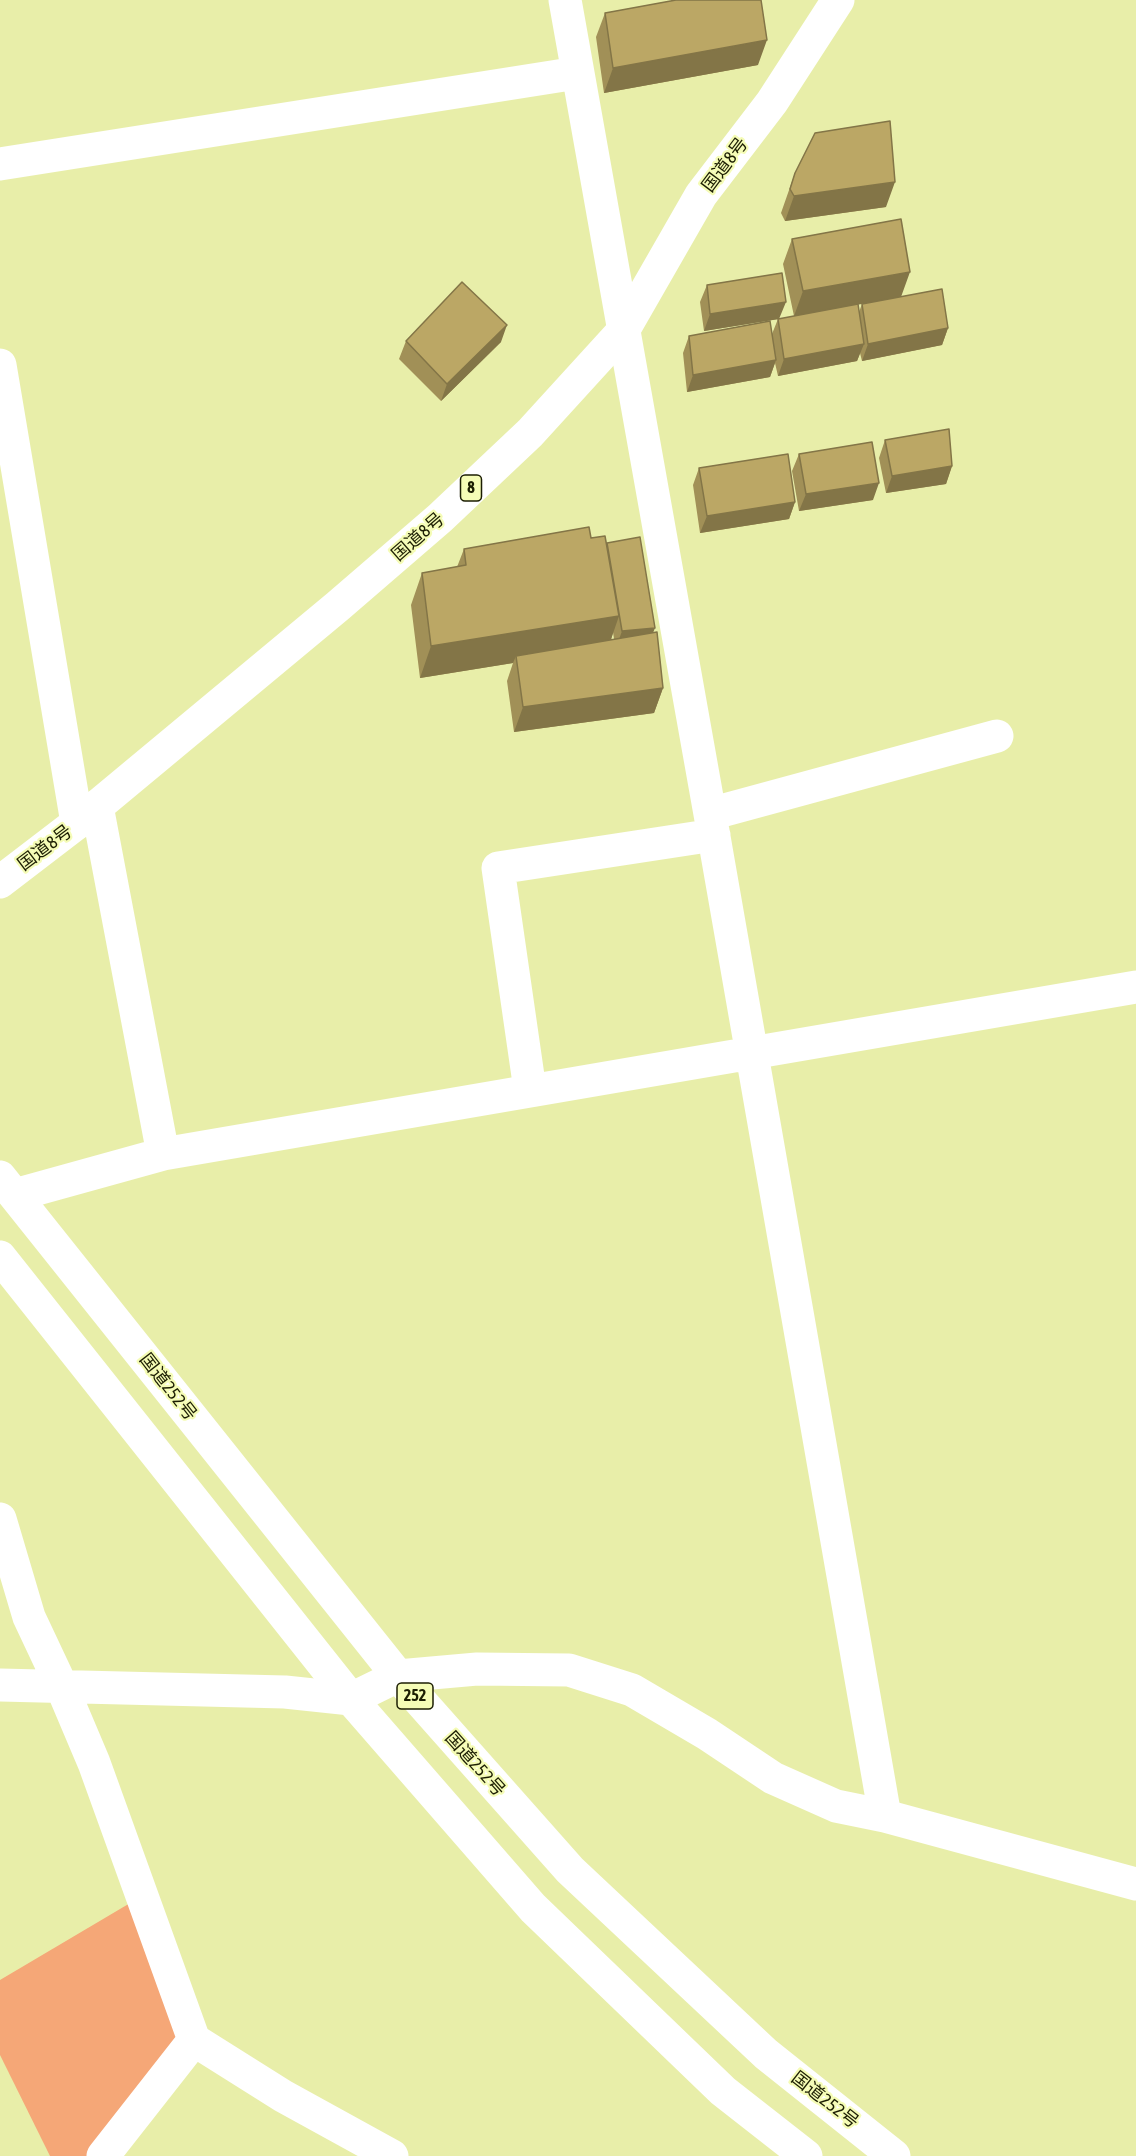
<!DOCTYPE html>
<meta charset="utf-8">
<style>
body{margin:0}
canvas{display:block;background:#e8eea9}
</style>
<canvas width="1136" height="2156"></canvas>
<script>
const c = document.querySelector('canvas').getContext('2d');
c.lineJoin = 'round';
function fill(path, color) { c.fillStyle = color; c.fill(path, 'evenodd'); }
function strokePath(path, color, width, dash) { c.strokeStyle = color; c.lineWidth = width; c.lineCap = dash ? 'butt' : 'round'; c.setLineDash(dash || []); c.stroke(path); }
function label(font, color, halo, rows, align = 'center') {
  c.font = font + ' "Asap Condensed","Noto Sans JP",sans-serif'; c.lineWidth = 4.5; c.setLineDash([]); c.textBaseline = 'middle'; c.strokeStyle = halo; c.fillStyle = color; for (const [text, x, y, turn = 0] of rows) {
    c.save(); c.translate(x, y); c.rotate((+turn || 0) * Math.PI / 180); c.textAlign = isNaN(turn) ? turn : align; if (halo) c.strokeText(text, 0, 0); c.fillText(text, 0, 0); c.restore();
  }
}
const green = new Path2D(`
 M142,1896L194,2040L103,2156H50L0,2055V1980Z`);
const minor = new Path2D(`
 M565,0L710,814L885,1816L1136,1884
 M0,164L577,73
 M0,365L77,823
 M97,806L163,1154
 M710,814L997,736
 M530,1090L498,868L714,835
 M15,1195L163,1154L1136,987
 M0,1519L29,1617L61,1685L94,1763L194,2040L283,2096L392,2156
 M0,1685L285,1692L351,1699L398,1676L477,1669L569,1670L632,1690L707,1734L773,1778L836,1806L885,1816
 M103,2156L194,2040`);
const highway = new Path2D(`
 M0,882L77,823L338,606L440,518L530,433L623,331L701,195L772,102L838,0
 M0,1177L398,1676L570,1870L766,2054L894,2156
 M0,1257L351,1699L533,1908L723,2091L806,2156`);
const wall = new Path2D(`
 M605,13L758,65L604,93L596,37Z
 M795,173L886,207L785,221L781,213Z
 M792,239L901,296L948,328L942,345L862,361L860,353L857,361L778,376L775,363L770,377L687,392L683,353L689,336L772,334L778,319L704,331L700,302L707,285L779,319L857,305L794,316L783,264ZM878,301L862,304L859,312L858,304Z
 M406,341L501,342L441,401L399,359Z
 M885,440L952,466L946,484L886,493L879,458Z
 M799,454L873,500L799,511L792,471Z
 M699,468L795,502L789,519L700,533L693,485Z
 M591,538L606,545L607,543L653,632L663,688L654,713L514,732L507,681L513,663L420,678L411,605L422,573L457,567L464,549ZM613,632L614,639L611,640Z`);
const shadedWall = new Path2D(`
 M767,40L758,65L604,93L613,68Z
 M895,182L886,207L785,221L794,196Z
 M910,272L901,297L794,316L803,291Z
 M786,302L779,319L704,331L710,314Z
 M507,325L501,342L441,401L447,384Z
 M948,328L942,345L862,361L868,344Z
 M864,344L857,361L778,376L784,359Z
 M776,360L770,377L687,392L693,375Z
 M952,466L946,484L886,493L892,476Z
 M879,483L873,500L799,511L806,494Z
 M795,502L789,519L700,533L707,516Z
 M619,616L608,648L516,656L513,663L420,678L431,646Z
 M655,628L648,645L616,648L622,631Z
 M663,688L654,713L514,732L523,707Z`);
const building = new Path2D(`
 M676,0H761L767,40L613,68L605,13Z
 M890,121L895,182L794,196L790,189L795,173L815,133Z
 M901,219L910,272L803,291L792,239Z
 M782,273L786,302L710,314L707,285Z
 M462,282L507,325L447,384L406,341Z
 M942,289L948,328L868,344L862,304Z
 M858,304L864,344L784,359L778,319Z
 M770,321L776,360L693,375L689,336Z
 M949,429L952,466L892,476L885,440Z
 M872,442L879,483L806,494L799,454Z
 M788,454L795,502L707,516L699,468Z
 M589,527L591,538L605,536L619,616L431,646L422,573L466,565L464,549Z
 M640,537L655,628L622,631L607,543Z
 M657,632L663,688L523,707L516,656Z`);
const shields = [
 [471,488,21],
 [415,1696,36]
];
const shieldNames = [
 ["8",471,488],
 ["252",415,1696]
];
const streetNames = [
 ["国道8号",725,165,-53],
 ["国道8号",418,537,-41],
 ["国道8号",45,848,-37],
 ["国道252号",168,1387,52],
 ["国道252号",475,1764,48],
 ["国道252号",825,2100,38]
];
fill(green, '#f5a777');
strokePath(minor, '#fff', 33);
strokePath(highway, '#fff', 33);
fill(wall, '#a19057');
fill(shadedWall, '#837547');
fill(building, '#bba765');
strokePath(building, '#837547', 1.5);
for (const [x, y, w] of shields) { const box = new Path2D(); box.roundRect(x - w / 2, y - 13, w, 26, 4.5); c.fillStyle = '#f5fcb6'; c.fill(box); strokePath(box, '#1c1e03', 1.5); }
label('bold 16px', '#1c1e03', null, shieldNames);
label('18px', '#1c1e03', '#f5fcb6', streetNames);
</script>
